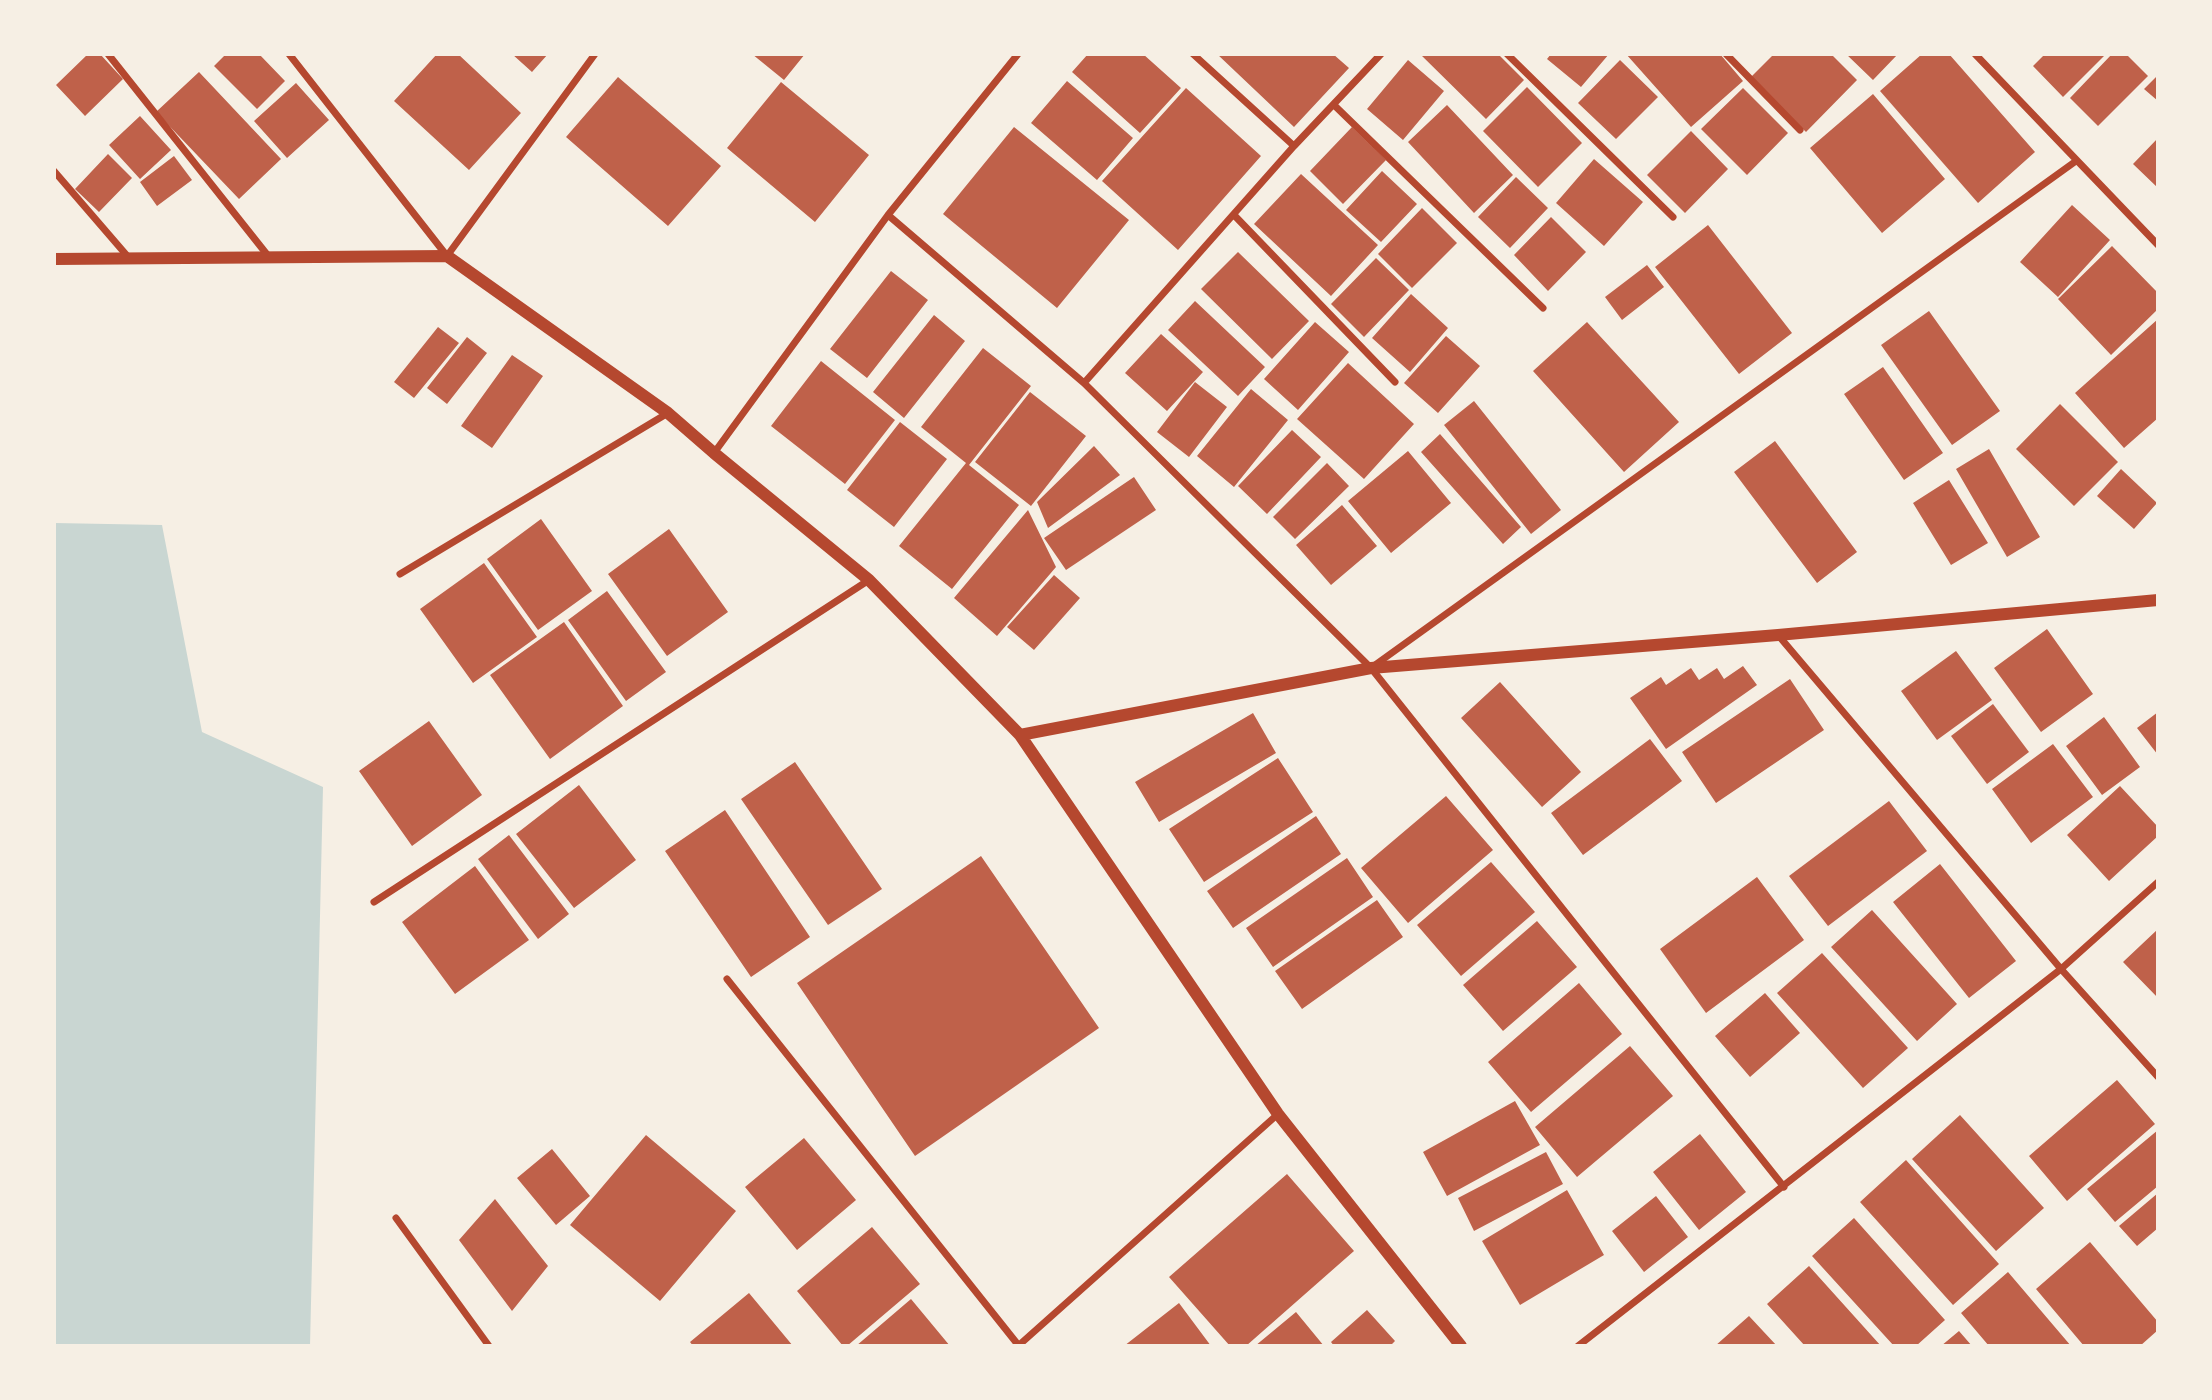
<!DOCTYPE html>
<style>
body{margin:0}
#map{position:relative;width:2212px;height:1400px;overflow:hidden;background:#f6efe4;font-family:"Noto Serif",serif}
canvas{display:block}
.frame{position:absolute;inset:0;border:56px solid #f6efe4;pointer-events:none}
</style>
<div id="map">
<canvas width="2212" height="1400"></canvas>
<div class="frame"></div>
</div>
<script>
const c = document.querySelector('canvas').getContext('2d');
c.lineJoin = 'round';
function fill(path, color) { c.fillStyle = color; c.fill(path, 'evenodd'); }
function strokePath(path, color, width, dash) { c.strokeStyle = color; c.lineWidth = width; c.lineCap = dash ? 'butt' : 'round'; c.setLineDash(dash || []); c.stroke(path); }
const water = new Path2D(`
 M54,523L162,525L202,732L323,787L310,1346H54Z`);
const building = new Path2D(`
 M88,54H100L123,79L85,116L56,85Z
 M226,54H259L285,81L257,109L214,66Z
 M437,54H458L521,113L469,170L394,101Z
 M512,54H548L532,72Z
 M752,54H805L784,80Z
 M1088,54H1143L1181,88L1140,133L1072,72Z
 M1217,54H1333L1349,68L1294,127Z
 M1420,54H1498L1524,80L1486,119Z
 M1551,54H1609L1581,87L1547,59Z
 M1626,54H1720L1743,81L1691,127Z
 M1774,54H1831L1857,80L1806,132L1751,77Z
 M1846,54H1898L1873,80Z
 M1922,54H1949L2035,152L1978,203L1880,91Z
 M2045,54H2106L2063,97L2033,66Z
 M2112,54H2126L2148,76L2098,126L2070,98Z
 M1408,60L1444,91L1403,140L1367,109Z
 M1620,60L1658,97L1616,139L1578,103Z
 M199,72L281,159L239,199L156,112Z
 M2158,75V101L2144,89Z
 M618,77L721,166L668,226L566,137Z
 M1067,81L1133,138L1097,180L1031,123Z
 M781,82L869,155L815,222L727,148Z
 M296,83L329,120L287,158L254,121Z
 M1527,87L1582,143L1538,187L1483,131Z
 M1186,88L1261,156L1178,250L1102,181Z
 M1743,88L1788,133L1747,175L1701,129Z
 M1873,94L1945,179L1882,233L1810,148Z
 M1447,105L1513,175L1474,213L1408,142Z
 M140,116L171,150L140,179L109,145Z
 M1014,127L1129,220L1057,308L943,214Z
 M1352,127L1386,160L1343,204L1310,171Z
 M1691,131L1728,169L1685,213L1647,175Z
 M2158,138V188L2133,164Z
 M108,154L132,178L99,212L75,189Z
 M174,156L192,180L157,206L140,182Z
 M1594,159L1643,202L1604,246L1556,203Z
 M1382,171L1417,204L1381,242L1346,210Z
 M1301,174L1378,245L1331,296L1254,224Z
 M1516,177L1548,208L1510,248L1478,217Z
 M2072,205L2110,240L2058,297L2020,262Z
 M1422,208L1457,243L1412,288L1378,254Z
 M1551,217L1586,252L1548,291L1514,255Z
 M1708,225L1792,333L1739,374L1655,267Z
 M2112,246L2158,293V309L2111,355L2058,299Z
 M1238,252L1309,321L1272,359L1201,289Z
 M1376,258L1409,290L1364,337L1331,304Z
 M1647,265L1664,287L1622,320L1605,297Z
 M891,271L928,300L867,378L830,349Z
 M1411,294L1448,328L1410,372L1372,338Z
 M1195,301L1265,367L1238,396L1168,330Z
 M1929,311L2000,411L1952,445L1881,345Z
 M934,315L965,341L904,418L873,392Z
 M2158,319V418L2124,448L2075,393Z
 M1315,322L1349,352L1298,410L1264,379Z
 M1587,322L1679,422L1624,472L1533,371Z
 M438,327L459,343L414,398L394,382Z
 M1161,334L1203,372L1167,411L1125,373Z
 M1446,336L1480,366L1438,413L1404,383Z
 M467,337L487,353L447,404L427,388Z
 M983,348L1031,386L969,465L1019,505L952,589L899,546L966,463L921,427Z
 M512,355L543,376L492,448L461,426Z
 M821,361L895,420L845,484L771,426Z
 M1348,363L1414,424L1364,479L1297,419Z
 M1883,367L1943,453L1904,480L1844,394Z
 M1195,382L1227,407L1189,457L1157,432Z
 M1251,389L1288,420L1234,487L1197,456Z
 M1030,392L1086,436L1031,506L975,462Z
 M1474,401L1561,510L1531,534L1444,425Z
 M2060,404L2118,462L2074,506L2016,449Z
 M900,422L947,459L894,527L847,490Z
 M1292,430L1321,457L1267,514L1238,486Z
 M1440,434L1521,527L1503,544L1421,452Z
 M1775,441L1857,552L1817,583L1734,472Z
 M1094,446L1120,475L1048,528L1037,502Z
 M1989,449L2040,537L2007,557L1956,469Z
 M1408,451L1451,503L1391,553L1348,501Z
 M1327,463L1349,486L1295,539L1273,517Z
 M2121,469L2157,503L2134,529L2097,496Z
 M1134,477L1156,510L1066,570L1044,538Z
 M1949,480L1988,543L1951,565L1913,503Z
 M1342,505L1377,546L1331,585L1296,545Z
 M1028,510L1056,567L997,636L954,598Z
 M541,519L592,591L538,630L487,559Z
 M669,529L728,612L667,656L608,574Z
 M484,563L537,637L473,683L420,609Z
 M1054,575L1080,598L1034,650L1007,627Z
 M607,591L666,672L626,701L568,620Z
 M564,622L623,706L550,759L490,675Z
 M2047,629L2093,694L2041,732L1994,668Z
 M1956,651L1992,700L1937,740L1901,691Z
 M1743,666L1757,685L1666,749L1630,698L1661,677L1666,685L1691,668L1699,680L1717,668L1724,679Z
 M1790,679L1824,730L1716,803L1682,752Z
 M1500,682L1581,772L1542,807L1461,718Z
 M1993,704L2029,752L1987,784L1951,736Z
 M2158,712V755L2137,728Z
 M1253,713L1276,753L1159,822L1135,782Z
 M2104,717L2140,767L2102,795L2066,746Z
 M429,721L482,795L412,846L359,771Z
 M1650,739L1682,781L1583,855L1551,813Z
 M2053,744L2093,797L2031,843L1992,789Z
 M1278,758L1313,812L1204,882L1169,829Z
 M795,762L882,889L828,925L741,799Z
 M579,785L636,860L574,908L516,834Z
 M2120,786L2158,827V836L2109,881L2067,835Z
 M1446,796L1493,850L1408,923L1361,868Z
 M1889,801L1927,851L1828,926L1789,876Z
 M725,810L810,937L751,977L665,851Z
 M1316,816L1341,854L1233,928L1207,891Z
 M509,835L569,914L538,939L478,859Z
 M981,856L1099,1028L915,1156L797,983Z
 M1347,858L1373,897L1273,967L1246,928Z
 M1491,862L1535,912L1461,976L1417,925Z
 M1940,864L2016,961L1969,998L1893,902Z
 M475,866L529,940L455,994L402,922Z
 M1757,877L1804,940L1706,1013L1660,949Z
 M1377,900L1403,937L1302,1009L1275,971Z
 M1872,910L1957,1004L1917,1041L1831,947Z
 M1537,921L1577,967L1503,1031L1463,985Z
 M2158,929V998L2123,962Z
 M1822,953L1908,1048L1863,1088L1777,993Z
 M1579,983L1622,1034L1531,1112L1488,1062Z
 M1765,993L1800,1033L1750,1077L1715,1036Z
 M1630,1046L1673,1096L1577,1177L1535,1127Z
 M2117,1080L2155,1124L2067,1201L2029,1156Z
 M1515,1101L1540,1145L1447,1196L1423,1152Z
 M1960,1115L2044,1208L1996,1251L1912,1159Z
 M2158,1130V1186L2115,1222L2087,1189Z
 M1700,1134L1746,1192L1699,1230L1653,1172Z
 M646,1135L736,1211L660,1301L570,1225Z
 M804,1138L856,1200L797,1250L745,1187Z
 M552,1149L590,1196L556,1225L517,1178Z
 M1546,1152L1563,1184L1474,1231L1458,1198Z
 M1906,1160L1999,1264L1953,1305L1860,1202Z
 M1287,1174L1354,1251L1246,1346H1230L1169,1277Z
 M1567,1190L1604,1255L1520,1305L1482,1241Z
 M2158,1193V1228L2137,1246L2119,1226Z
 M1656,1196L1688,1237L1644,1272L1612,1231Z
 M495,1199L548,1266L512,1311L459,1240Z
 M1854,1218L1945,1320L1916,1346H1894L1812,1256Z
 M872,1227L920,1284L847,1346H843L797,1291Z
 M2090,1242L2158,1322V1330L2140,1346H2084L2036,1289Z
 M1809,1266L1881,1346H1805L1767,1304Z
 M2008,1272L2071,1346H1989L1961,1313Z
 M749,1293L793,1346H693L690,1342Z
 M911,1299L950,1346H856Z
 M1179,1303L1211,1346H1124Z
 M1367,1310L1395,1341L1390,1346H1334L1331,1342Z
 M1296,1312L1324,1346H1255Z
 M1749,1316L1777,1346H1715Z
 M1959,1331L1972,1346H1941Z`);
const minor = new Path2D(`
 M108,54L269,257
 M289,54L447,256L595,54
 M1193,54L1294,146
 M1507,54L1673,217
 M1726,54L1800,130
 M1975,54L2158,245
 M1334,105L1543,308
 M54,171L129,258
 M888,215L1084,383L1371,668L1784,1187
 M1234,215L1395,382
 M1084,383L1294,146L1381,54
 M714,453L888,215L1018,54
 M400,574L668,413
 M1778,635L2061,969L2158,1077
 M1375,665L2076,161
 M374,902L869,580
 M727,979L1019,1346
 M396,1218L489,1346
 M1018,1346L1278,1114
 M1578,1346L2061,969L2158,882`);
const tertiary = new Path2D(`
 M54,259L447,256L668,413L714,453L869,580L1020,735L1278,1114L1461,1346
 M1020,735L1371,668L1778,635L2158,600`);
fill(water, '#c9d6d2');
fill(building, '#bf614a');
strokePath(minor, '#b5482f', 7);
strokePath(tertiary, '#b5482f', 12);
</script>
